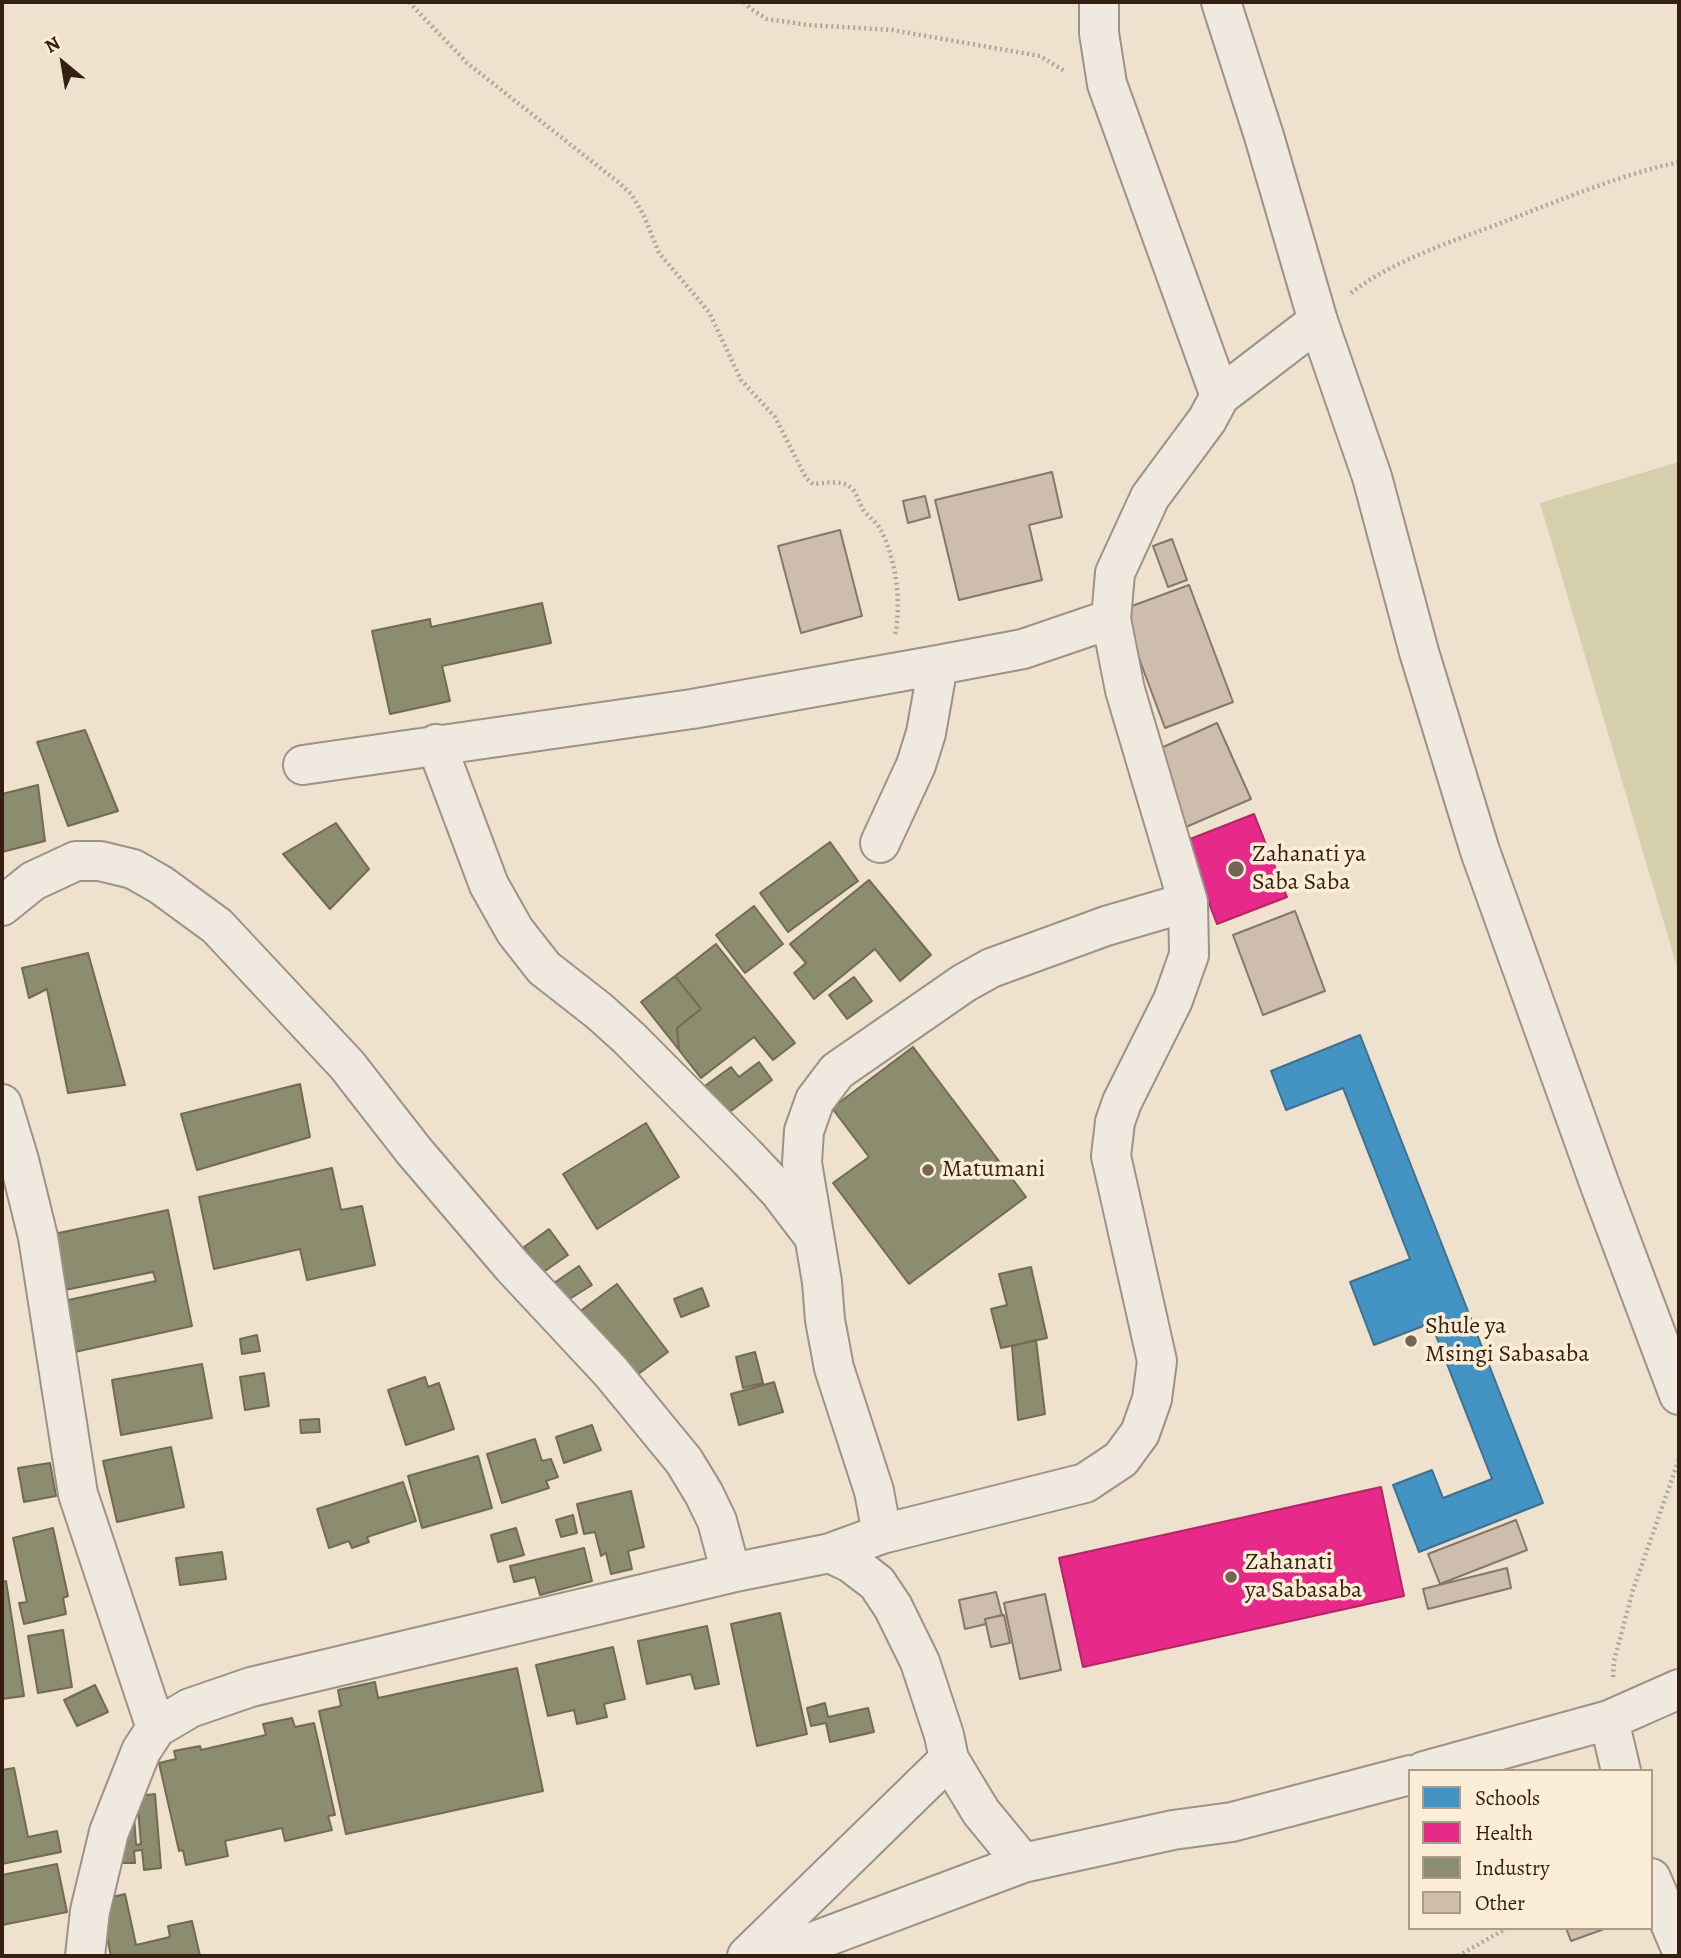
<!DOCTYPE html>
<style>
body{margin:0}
#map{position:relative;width:1681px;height:1958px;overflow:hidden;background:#eee1cd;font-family:Alegreya,serif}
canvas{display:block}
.frame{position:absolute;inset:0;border:4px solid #351f12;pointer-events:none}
.legend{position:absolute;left:1408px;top:1769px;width:245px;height:161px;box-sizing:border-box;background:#fcedd6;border:2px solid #ac9b88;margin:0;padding:9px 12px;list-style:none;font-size:21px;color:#351f12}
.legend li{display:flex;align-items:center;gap:14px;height:35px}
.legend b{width:35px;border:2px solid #ac9b88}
.north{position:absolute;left:28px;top:28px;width:70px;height:70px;-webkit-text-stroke:5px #fcedd6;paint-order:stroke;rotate:330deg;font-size:19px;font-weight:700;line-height:28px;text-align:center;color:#351f12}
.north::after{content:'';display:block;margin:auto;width:24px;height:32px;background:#351f12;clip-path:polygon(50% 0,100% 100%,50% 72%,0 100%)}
</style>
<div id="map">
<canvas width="1681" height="1958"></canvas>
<div class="frame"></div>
<ul class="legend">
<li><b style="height:19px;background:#4393c3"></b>Schools</li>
<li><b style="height:19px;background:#e7298a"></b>Health</li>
<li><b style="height:19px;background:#8c8c6e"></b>Industry</li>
<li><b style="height:19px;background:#cebdad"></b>Other</li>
</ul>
<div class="north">N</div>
</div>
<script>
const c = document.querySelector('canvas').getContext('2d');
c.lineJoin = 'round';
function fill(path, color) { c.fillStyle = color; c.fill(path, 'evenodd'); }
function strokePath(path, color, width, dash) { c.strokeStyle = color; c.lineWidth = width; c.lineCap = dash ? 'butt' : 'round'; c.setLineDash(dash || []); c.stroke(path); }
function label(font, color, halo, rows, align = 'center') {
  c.font = font + ' Alegreya,serif'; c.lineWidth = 7; c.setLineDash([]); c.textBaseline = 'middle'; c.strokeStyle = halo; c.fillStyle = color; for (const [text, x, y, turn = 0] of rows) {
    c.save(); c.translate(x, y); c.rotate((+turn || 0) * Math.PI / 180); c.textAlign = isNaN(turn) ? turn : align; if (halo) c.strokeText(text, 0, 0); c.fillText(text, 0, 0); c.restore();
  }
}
const green = new Path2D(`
 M1679,462V974L1540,503Z`);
const schools = new Path2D(`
 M1360,1035L1543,1503L1419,1552L1393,1485L1432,1470L1443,1498L1492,1479L1431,1323L1374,1345L1350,1282L1410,1259L1343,1088L1286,1110L1271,1071Z`);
const health = new Path2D(`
 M1254,814L1287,897L1217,924L1185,841Z
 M1381,1487L1404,1596L1083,1667L1059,1558Z`);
const industry = new Path2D(`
 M542,603L551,643L442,666L450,701L390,714L372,631L430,619L431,627Z
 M85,730L118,811L68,826L37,742Z
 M38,785L45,841L2,852V794Z
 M336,823L369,869L330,909L283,854Z
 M830,842L858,881L788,932L760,893Z
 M869,880L931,955L900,981L875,949L814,999L794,973L806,963L790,944Z
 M754,906L783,944L745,973L716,935Z
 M716,944L795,1043L773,1060L754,1037L701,1078L679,1050L677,1028L701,1009L675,976Z
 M88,953L125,1085L68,1093L47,989L29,998L22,968Z
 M675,976L701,1009L677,1028L679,1050L641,1002Z
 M854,977L872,1001L847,1019L829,995Z
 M913,1047L1026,1197L909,1284L833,1183L869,1157L832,1108Z
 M759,1062L772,1080L719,1120L698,1091L731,1067L739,1077Z
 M300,1084L310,1137L197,1170L181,1114Z
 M646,1123L679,1177L597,1229L563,1174Z
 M332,1168L341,1210L362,1206L375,1265L307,1280L300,1249L214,1269L199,1197Z
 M168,1210L192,1326L75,1352L64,1301L156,1281L153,1272L60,1291L49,1235Z
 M549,1229L568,1255L542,1273L524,1247Z
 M579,1266L592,1285L563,1303L551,1285Z
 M1031,1267L1047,1338L1001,1348L991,1309L1007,1305L999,1274Z
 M617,1284L668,1352L630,1380L579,1312Z
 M702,1288L709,1306L681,1317L674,1299Z
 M257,1335L260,1351L242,1354L240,1339Z
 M1036,1340L1045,1414L1018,1420L1012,1346Z
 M755,1352L763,1383L743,1388L736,1357Z
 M202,1364L212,1418L121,1435L112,1380Z
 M264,1373L269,1406L245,1410L240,1377Z
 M425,1377L428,1387L439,1383L454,1429L406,1445L388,1390Z
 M774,1382L783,1412L739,1425L731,1394Z
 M319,1419L320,1432L301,1433L300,1420Z
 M592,1425L601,1450L564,1463L556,1437Z
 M535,1439L542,1461L551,1459L558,1477L546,1481L549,1488L502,1503L487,1454Z
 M171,1447L184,1507L117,1522L103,1461Z
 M478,1456L492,1508L422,1528L408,1476Z
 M50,1463L56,1496L24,1502L18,1468Z
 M403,1482L416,1521L367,1537L369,1542L352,1548L349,1541L329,1548L317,1509Z
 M631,1491L644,1547L628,1551L632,1569L611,1574L606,1553L601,1556L595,1532L584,1534L577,1504Z
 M573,1515L577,1533L561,1537L556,1520Z
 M53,1528L68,1596L63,1598L66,1614L24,1624L19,1603L27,1602L13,1538Z
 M516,1528L524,1555L498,1562L491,1535Z
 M584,1548L592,1581L540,1595L535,1577L514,1582L510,1566Z
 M222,1552L226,1579L180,1585L176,1558Z
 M6,1581L24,1696L2,1699V1582Z
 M780,1613L807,1734L757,1746L731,1624Z
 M707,1626L719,1684L695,1689L691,1674L647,1684L638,1641Z
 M63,1630L72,1687L38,1693L28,1636Z
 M613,1647L625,1699L604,1704L607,1717L577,1724L574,1710L548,1716L536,1665Z
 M517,1668L543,1791L346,1834L319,1711L341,1706L338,1690L375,1682L378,1698Z
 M95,1685L108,1712L77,1726L64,1700Z
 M825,1703L828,1717L868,1708L874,1732L830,1742L826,1723L811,1726L807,1708Z
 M292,1718L295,1727L314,1723L335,1815L328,1816L332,1830L285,1841L282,1828L225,1841L228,1856L186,1865L183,1850L179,1851L159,1763L176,1759L174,1751L200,1746L201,1750L266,1735L263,1724Z
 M14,1768L28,1837L57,1831L61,1852L2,1864V1770Z
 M155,1794L161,1868L144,1870L142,1850L134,1851L135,1863H123L119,1816L134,1815L136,1845L141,1844L137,1796Z
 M57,1864L67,1912L2,1925V1875Z
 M125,1894L136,1945L170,1937L168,1926L192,1921L200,1956H111L99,1900Z`);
const building = new Path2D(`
 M1052,472L1062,517L1029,525L1042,580L959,600L935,500Z
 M925,496L930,517L908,523L903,501Z
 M840,530L862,616L801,633L778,546Z
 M1172,539L1187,580L1168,587L1153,546Z
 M1189,585L1233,702L1165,728L1121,610Z
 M1217,723L1251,799L1186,827L1152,752Z
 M1295,911L1325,991L1263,1015L1233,935Z
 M1516,1520L1527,1550L1440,1584L1428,1554Z
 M1507,1568L1511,1588L1428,1609L1423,1589Z
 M996,1592L1002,1615L985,1619L986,1624L965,1629L959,1600Z
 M1045,1594L1061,1670L1020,1679L1004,1603Z
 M1004,1615L1010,1643L991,1647L985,1619Z
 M1566,1928H1607L1571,1941Z`);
const path = new Path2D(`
 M409,2L467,63L618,182L632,195L644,216L659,253L709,312L741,380L775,417L806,478L813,484C824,483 841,480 850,487C858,493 859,504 864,511C869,517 875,521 879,527C896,557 902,602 895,635
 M744,2L751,9L767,19L808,25L892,30L1040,56L1066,72
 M1351,293C1393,260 1457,240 1506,221C1563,199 1620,175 1679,162
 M1613,1677L1614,1661L1633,1590L1679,1459
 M1458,1956L1507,1928`);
const minor = new Path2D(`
 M1099,2V33L1107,84L1220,396
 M1221,2L1264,136L1318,321L1372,477L1419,652L1480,851L1601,1188L1679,1395
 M436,744L489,885L515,931L544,968L599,1011L629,1038L745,1155L779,1191L811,1233
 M303,765L692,709L938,665L1023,649L1111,619
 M880,843L916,765L926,733L938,665
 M2,906L33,881L76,861H100L133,869L161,885L217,926L347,1065L414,1151L513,1267L611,1372L684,1461L704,1494L717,1521L731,1573
 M2,1104L19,1160L38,1237L78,1494L156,1728
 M882,1534L874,1491L834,1368L825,1320L822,1282L802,1163L804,1131L815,1100L837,1071L964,983L991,968L1106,926L1188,902
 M830,1553L882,1534L1085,1483L1121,1459L1140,1433L1152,1399L1157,1361L1111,1156L1115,1122L1122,1102L1173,1000L1189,955L1188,902L1125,690L1111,619L1115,573L1150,497L1207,420L1220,396L1318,321
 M1609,1720L1621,1771
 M1424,1771L1609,1720L1679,1689
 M1651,1878L1679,1944
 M85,1956L90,1911L109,1832L141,1751L156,1728L190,1708L251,1687L731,1573L830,1553L851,1563L877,1583L893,1607L920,1662L944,1735L949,1759L981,1812L1023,1863
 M747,1956L949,1759
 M775,1956L1023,1863L1173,1830L1232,1822L1410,1775`);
const markers = [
 [1236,869,9,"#766353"],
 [928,1170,7,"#766353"],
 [1411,1341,7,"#766353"],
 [1231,1577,7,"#766353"]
];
const poiNames = [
 ["Zahanati ya",1252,855],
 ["Saba Saba",1252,883],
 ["Matumani",942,1170],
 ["Shule ya",1425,1327],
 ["Msingi Sabasaba",1425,1355],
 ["Zahanati",1245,1563],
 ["ya Sabasaba",1245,1591]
];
fill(green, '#d5d0ab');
fill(schools, '#4393c3');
strokePath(schools, '#3f708e', 2);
fill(health, '#e7298a');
strokePath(health, '#b22666', 2);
fill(industry, '#8c8c6e');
strokePath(industry, '#726b52', 2);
fill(building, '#cebdad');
strokePath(building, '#82786c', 2);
strokePath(minor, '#9c9286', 42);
strokePath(path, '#aca59d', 4.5, [2, 3.5]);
strokePath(minor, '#f0e9df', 38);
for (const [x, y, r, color] of markers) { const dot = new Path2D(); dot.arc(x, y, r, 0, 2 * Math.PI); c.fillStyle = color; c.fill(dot); strokePath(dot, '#fcedd6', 2.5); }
label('24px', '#351f12', '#fcedd6', poiNames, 'left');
</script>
